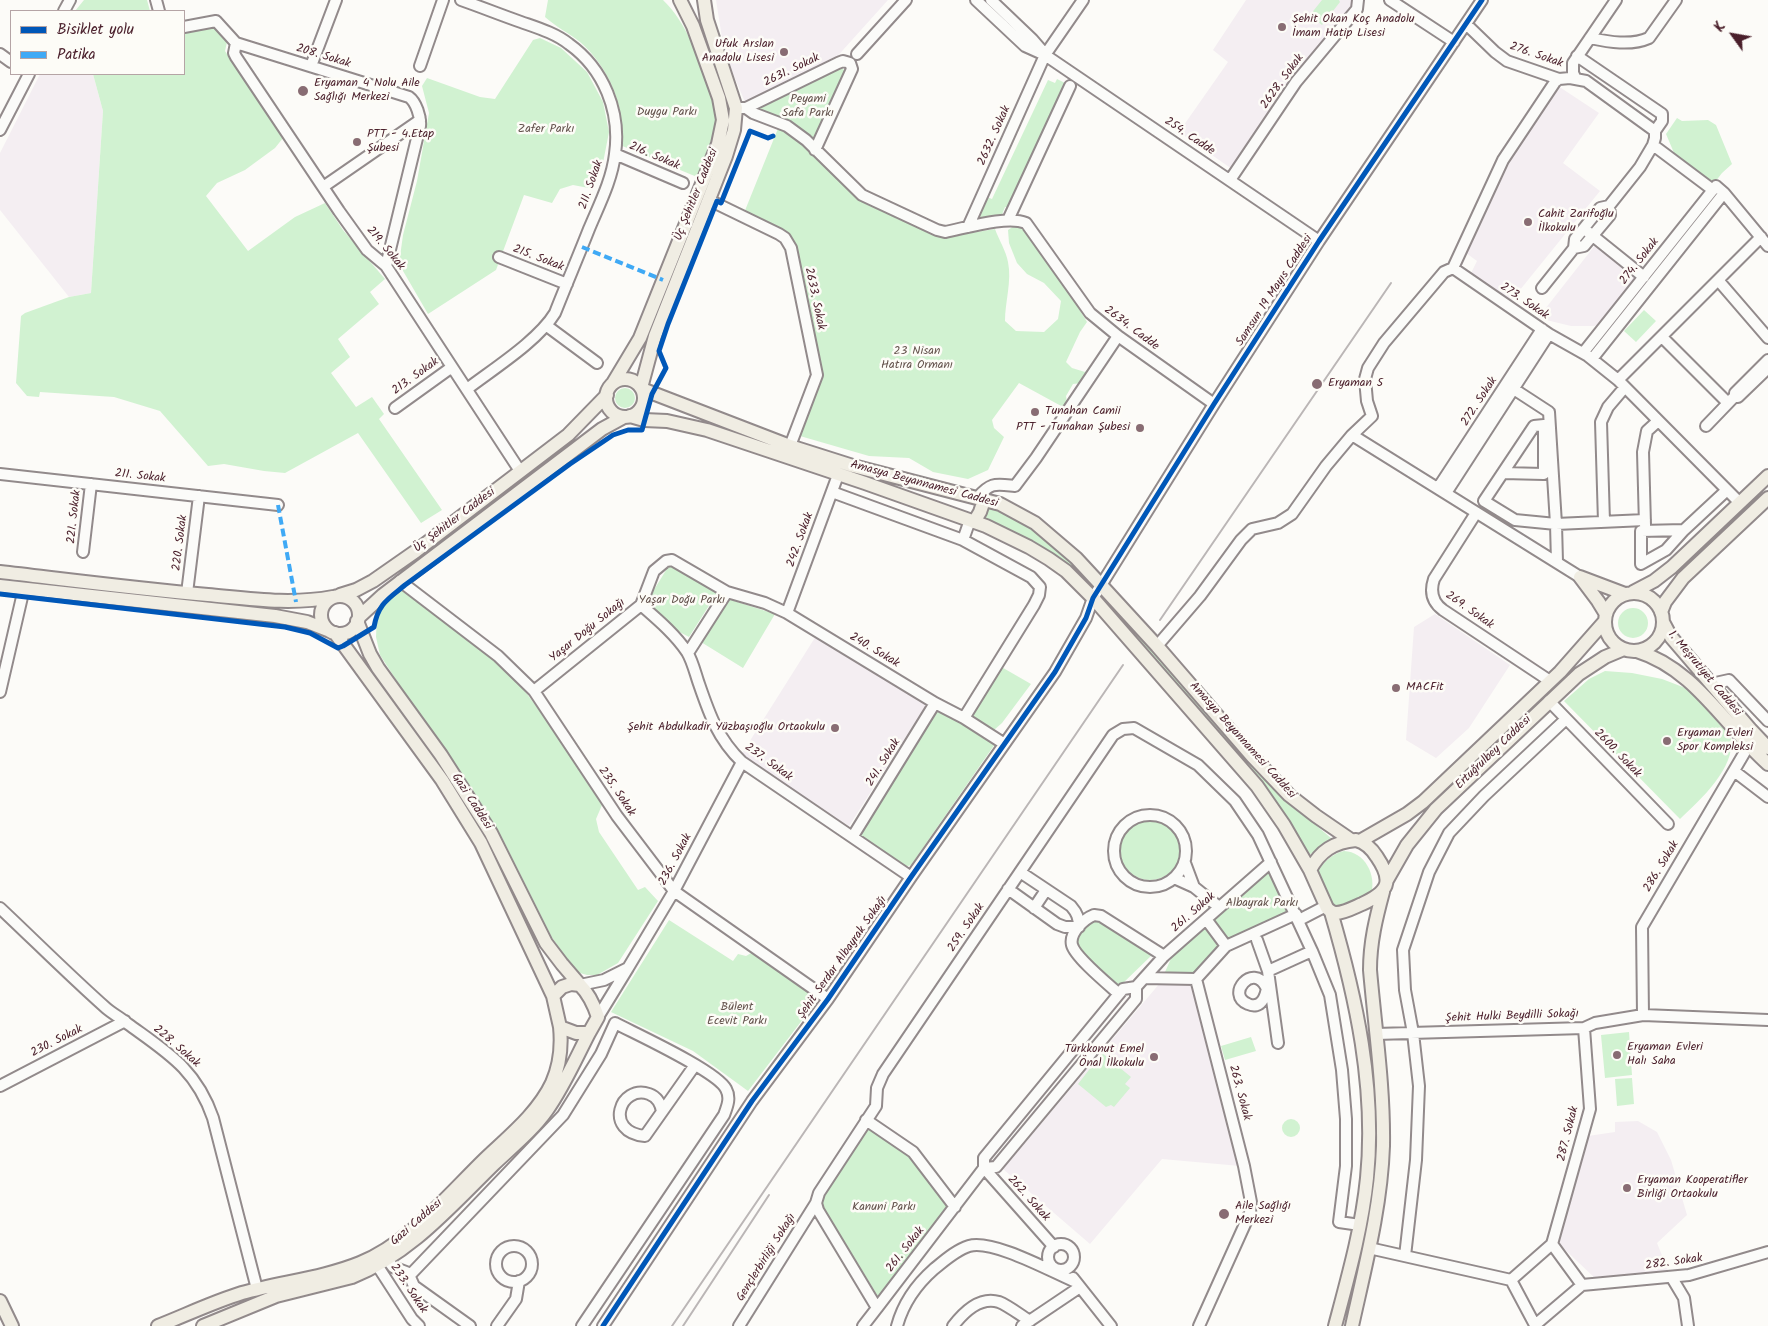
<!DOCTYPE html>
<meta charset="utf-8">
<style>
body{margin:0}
#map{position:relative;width:1768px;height:1326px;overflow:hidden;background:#fcfbf8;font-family:Kalam,sans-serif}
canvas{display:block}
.legend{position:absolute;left:10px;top:10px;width:175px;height:65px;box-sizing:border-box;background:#fdfcf7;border:1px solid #b5a4a5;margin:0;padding:6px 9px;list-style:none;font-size:15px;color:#4a1f2b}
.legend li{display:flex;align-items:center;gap:10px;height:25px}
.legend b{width:25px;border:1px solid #b5a4a5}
.north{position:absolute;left:1708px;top:10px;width:50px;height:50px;-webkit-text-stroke:4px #fdfcf7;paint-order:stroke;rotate:302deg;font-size:14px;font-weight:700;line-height:20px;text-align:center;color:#4a1f2b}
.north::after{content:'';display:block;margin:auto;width:18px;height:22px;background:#4a1f2b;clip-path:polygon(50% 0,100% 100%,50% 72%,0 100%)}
</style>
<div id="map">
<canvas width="1768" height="1326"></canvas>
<ul class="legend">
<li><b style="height:6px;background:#0057b8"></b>Bisiklet yolu</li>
<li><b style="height:6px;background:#3fa9f5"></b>Patika</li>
</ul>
<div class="north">K</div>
</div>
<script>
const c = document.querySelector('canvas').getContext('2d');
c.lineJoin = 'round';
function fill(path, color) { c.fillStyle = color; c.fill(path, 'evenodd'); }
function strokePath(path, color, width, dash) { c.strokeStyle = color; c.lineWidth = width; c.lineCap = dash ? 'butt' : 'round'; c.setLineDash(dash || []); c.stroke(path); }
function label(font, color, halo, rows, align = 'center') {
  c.font = font + ' Kalam,sans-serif'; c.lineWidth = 5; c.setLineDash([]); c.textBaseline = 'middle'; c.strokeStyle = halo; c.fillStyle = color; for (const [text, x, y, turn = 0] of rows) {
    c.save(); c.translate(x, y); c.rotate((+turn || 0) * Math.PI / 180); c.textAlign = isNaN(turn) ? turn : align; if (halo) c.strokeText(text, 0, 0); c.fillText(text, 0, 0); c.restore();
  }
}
const built = new Path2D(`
 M716,0H888L834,60L745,102L733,74L723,44Z
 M1246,0H1353L1355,3L1295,76L1232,169L1179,132L1228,62L1213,50Z
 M40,74H93L103,111L91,293L69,297L0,210V153Z
 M1558,86L1599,113L1563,163L1600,191L1511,301L1471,273L1477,261L1466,253L1522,137Z
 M1596,244L1638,277L1600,325L1593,326H1571L1538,318Z
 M1435,614L1510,665L1469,728L1436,758L1406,740L1414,627Z
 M816,636L928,702L849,826L741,755Z
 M1191,982L1240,1166L1162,1159L1090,1244L1003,1169L1160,983Z
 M1638,1121L1657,1132L1671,1160L1687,1215L1657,1243L1669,1273L1598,1281L1559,1244L1588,1136L1615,1132V1122Z`);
const green = new Path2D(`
 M84,0H147L150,11H75Z
 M548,0H663C687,23 696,54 708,85C710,92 716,102 716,110C717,134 706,156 697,177L620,145C628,109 607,65 580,42C569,33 556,27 545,17Z
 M1322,0H1339L1340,2L1322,25L1310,15Z
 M207,26L215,28L227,42L225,51L283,138L275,148L245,170L217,183L206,196L248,251L295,217L325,203L343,230L385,279L370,292L379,304L338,339L350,357L331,373L356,407L372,397L384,414L379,419L442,510L421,523L358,433L285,473L264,471L224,464L208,466L160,411L114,397L40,392L39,397L27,396L16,383L21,316L25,313L69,297L91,293L103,111L93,74H184V32Z
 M540,38L561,48L587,72L603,102L609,132L602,168L594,189L573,185L560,189L552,203L524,195L496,270L428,314L399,264L403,235L417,181L429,113L422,86L427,78L480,97L495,99L533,40Z
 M841,67L846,72L815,141L757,110L756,108Z
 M1057,79L1067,84L1009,207H1005L1001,217L979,220L977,219L978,216L987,197L992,199L1048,80L1055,83Z
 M1677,118L1682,121L1708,120L1716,125L1732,164L1722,173L1712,186L1677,160L1666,134Z
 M779,126L805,142L851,192L867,204L946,237L995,229C999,240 1006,251 1008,262C1012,281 1005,302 1005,321L1016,331L1044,332L1058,319L1061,301L1044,283L1027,274L1017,263L1009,243L1008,230L1014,226L1023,228L1065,286L1087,322L1080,332L1066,362L1072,368L1085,372L1094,361L1098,362L1081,383L1073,384L1066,396L1067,403L1063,407L1019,383L992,420L994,428L1004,437L988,470L968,479L933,472L909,458L869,456L800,436L822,374L797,250L785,234L744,213Z
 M1644,310L1656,321L1636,342L1624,331Z
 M615 398a10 10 0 1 1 20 0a10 10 0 1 1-20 0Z
 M992,506L1043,534L1090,580L1086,583L988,522L984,516V511Z
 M676,565L717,593L689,637L674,629L647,607L649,598L668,567Z
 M401,589L408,593L512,674L539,710L602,805L596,819L599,832L638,890L645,887L658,901L618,963L597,975H587L580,973L573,968L551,936L502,838L485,809L411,703L380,655L376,637L377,615L385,603Z
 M728,599L775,614L743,668L701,642Z
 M1111,605L1281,795L1332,839L1309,855L1289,821L1262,783L1107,608Z
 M1618 623a15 15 0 1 1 30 0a15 15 0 1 1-30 0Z
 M998,665L1031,684L1002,723L994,730L969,716Z
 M1605,671L1632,673L1662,679L1688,689L1731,737C1736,768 1700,800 1680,819L1564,701L1589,679Z
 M937,709L978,732L995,744L911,865L905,867L859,837L858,835Z
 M1120 850a30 30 0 1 1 60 0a30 30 0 1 1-60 0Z
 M1344,851C1365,852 1377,875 1371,895L1338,906L1332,905L1317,873C1324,862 1331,854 1344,851Z
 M1267,873H1270L1272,875L1288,915L1230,939L1198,972L1166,974L1165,972L1173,954Z
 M1098,919L1154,953L1120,986L1117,987L1075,946L1076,938L1093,920Z
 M669,920L733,961L738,954L746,956L753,952L817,998L816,1002L748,1091L693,1051L611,1012Z
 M1629,1032L1632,1075L1605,1078L1601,1035Z
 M1251,1037L1256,1051L1225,1060L1221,1046Z
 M1102,1053L1131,1077L1125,1084L1130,1088L1114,1107L1111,1105L1106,1107L1078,1084Z
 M1632,1078L1634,1104L1617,1106L1615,1079Z
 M1282 1128a9 9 0 1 1 18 0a9 9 0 1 1-18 0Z
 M866,1128L908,1155L949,1209L879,1298L821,1204L822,1196Z`);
const minor = new Path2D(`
 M156,0L159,11
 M461,0C481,7 501,15 521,22C538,28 555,33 569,44C604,69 621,112 615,154C612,180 599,205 589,229C578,257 566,285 555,313C538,341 493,369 467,389
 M976,0L1025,46L1045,55L1319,241
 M991,0L1032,39L1045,54
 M1390,0L1454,42
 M64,11L70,0
 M1466,24L1495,52L1507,61L1559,79L1570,78L1586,81L1655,131V138L1653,145L1640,167L1609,206L1600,208L1584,228L1575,239L1574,248L1584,246L1610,215L1609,206
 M184,27L216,21L236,43L409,97C416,102 421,117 420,126L386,266
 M1590,38C1609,42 1631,46 1649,38L1676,0
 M236,43L234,53L236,57L339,211L367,250L386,266L520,471
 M0,54L11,62
 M857,54L906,0
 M1577,56L1662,114V121L1655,131
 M311,66L336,0
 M420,66L443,0
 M1559,79L1555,82L1503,160L1453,268L1549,334L1588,356L1618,380L1740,503
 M1576,79L1573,73V63L1616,0
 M736,108H746L753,113L787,126L806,140L862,195L937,230L945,232C966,228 1007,215 1026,223L1090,313L1118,336L1214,404
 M746,108L838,63L843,61L850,63L852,69L815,150
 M0,130L29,74
 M1653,145L1713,190
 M615,154L683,183
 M1230,180L1296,82L1357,9L1358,0
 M323,187L420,120
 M709,200L779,234L785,238L791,248L817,375L790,446
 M1008,220L1070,86
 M968,227L1045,55L1083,0
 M1588,232L1644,277
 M499,257L567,284
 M1718,280L1768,338
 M1542,288L1574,248
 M547,326L597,363
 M1662,337L1728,403
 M1583,353L1716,186L1724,193L1768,246
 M1592,359L1724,193
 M1768,360L1735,393V397H1738L1768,368
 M1618,380L1761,237
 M1506,384L1549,412L1556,524L1645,520
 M395,408L452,367
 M1706,426L1733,398
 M1352,435L1580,577
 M1503,473L1544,474V425L1534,426L1484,501L1515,520L1556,524L1557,562
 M0,474L278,505
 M1438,488L1542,329
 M832,492L963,540L1031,577L1040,587L1039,595L1034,605L964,718
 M1446,493L1549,334
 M977,498C991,482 995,484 1015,486L1036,458L1118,336
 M1476,513L1434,579C1430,591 1432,602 1443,610L1550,681
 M1604,522L1601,422L1608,407L1625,387
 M1645,525L1643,452L1647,431L1658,421
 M1684,530L1666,550L1641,564V531L1684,530L1727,490
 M963,540L970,520
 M83,552L91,484
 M400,581L498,656L534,691L617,816L674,891L828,999
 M187,593L199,496
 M641,605C657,619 675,634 687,652C692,660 695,672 698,681C709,713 717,738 742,762L911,877
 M787,613L838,475
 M1157,646L1200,596L1241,540L1252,529L1278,523L1292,514L1326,466L1352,435L1372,416L1367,401L1365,379L1368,368L1384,343L1444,272L1453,268
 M688,653L727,592
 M1711,684L1729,680L1768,721
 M534,691L641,605L654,571L666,561L672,560L727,592L765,603L787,613L935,703L964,718L1003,743
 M0,692L22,597L25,589
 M1549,701L1668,824
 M1734,771L1768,797
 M1114 851a36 36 0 1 1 72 0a36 36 0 1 1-72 0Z
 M853,836L935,703
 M1185,863L1194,887
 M1174,878L1194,887L1219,907
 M1008,889L1057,924L1065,927H1079C1079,918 1077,913 1071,906L1020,872
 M0,908C35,941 70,976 106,1008C113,1014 121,1018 128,1024C168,1053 196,1069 213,1118L257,1289
 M1034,908L1046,890
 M1206,919L1226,946
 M1299,920L1326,906
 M1257,940L1268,971L1278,1043
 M628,968L674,891L742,762
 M1268,971L1312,951
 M1144,978L1196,979
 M580,985L604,980L628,968L598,1017
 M1266,987C1253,962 1225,995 1248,1004C1261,1010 1266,996 1267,987
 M1119,994C1109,985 1075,957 1072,945C1069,933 1084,919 1094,915L1101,916L1164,956
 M1643,1015L1642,927L1749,745
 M1376,1034L1584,1028L1595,1023L1643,1015L1768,1020
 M0,1086L125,1021
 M662,1112C661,1104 657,1097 649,1094C620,1084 603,1132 645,1136L695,1065
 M866,1120L913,1152L955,1207
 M984,1168L996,1167L1136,999V987
 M984,1168L1054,1247
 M1552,1244L1590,1109L1584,1028
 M1048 1257a13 13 0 1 1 26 0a13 13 0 1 1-26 0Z
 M496 1264a18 18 0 1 1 36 0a18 18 0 1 1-36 0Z
 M1369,1248L1511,1280
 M1405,1256L1416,1160L1419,1086L1413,1033L1405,990L1403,950L1429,872L1449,833L1484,796L1566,719
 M387,1259L393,1267L411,1274
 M377,1265L412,1319L419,1326
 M1073,1278L1111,1326
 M1672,1278L1684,1298L1688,1326
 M1582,1285L1689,1275L1768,1252
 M877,1308L984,1168V1158L1123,989L1136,987L1164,956L1271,862
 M1535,1325L1582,1285L1552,1244
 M1535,1325L1511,1280L1552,1244
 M470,1326L414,1286L410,1277L411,1274L563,1115L601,1054L615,1023C636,1034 717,1071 726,1089C731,1098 727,1107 724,1115L582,1326
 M497,1326L516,1299L519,1281
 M603,1326L752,1101L828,999L911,877L1055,672L1086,618L1093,598L1214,404L1319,241L1482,0
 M739,1326L816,1203
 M863,1326L877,1308L818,1210L816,1203L819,1193L876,1106L877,1088L883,1074L1113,735L1123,729L1134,728L1198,765L1235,801L1258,835L1312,951L1330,995L1342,1070L1346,1119V1166L1339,1222L1360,1225
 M897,1326C903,1304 917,1284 934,1269C944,1261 956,1250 969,1246C993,1239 1052,1272 1076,1282
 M953,1326C963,1313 980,1296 999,1302C1009,1306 1020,1315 1030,1321
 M1022,1326L1080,1287
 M1199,1326L1250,1213L1251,1202L1244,1166L1196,979L1226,946L1296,914`);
const major = new Path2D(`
 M606 398a19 19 0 1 1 38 0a19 19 0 1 1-38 0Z
 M613,383L640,338L718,144L723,120L719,98L693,26L680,0
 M641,388L655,336L726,156L734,130L736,108L707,20L704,0
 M642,389L790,446L853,466L1000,504L1035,523L1076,558L1101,585L1157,646L1252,756L1289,795L1316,816L1351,840
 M630,416L644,420L667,421L707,430L865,483L986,526L1029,547L1049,559L1066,571L1093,598L1257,786L1284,825L1310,870
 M974,522L980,512L984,500
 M0,572C69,580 139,589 208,595C251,599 291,605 333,597
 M0,586L275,616L307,622L330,631
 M1633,592L1654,581L1672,567L1768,476
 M1605 622a29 29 0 1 1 58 0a29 29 0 1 1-58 0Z
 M340,595L356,590L373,581L416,551L568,435L607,395
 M321 615a19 19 0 1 1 38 0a19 19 0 1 1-38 0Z
 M1661,612L1665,602L1683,578L1768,498
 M1606,614L1598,601L1580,577L1625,594
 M359,617L383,595L602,429L624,417
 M357,621L370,654L378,668L441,755L491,833L546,943L562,964L580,985
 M1663,622L1671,637L1750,729L1768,748
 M335,633L442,780L481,843L553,996
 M1637,651C1695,669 1724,725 1768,764
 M1356,840C1364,842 1372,849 1377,857C1394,882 1388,892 1362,904C1355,907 1344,913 1336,913C1332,913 1330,911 1327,908L1310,870C1320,851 1334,842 1356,840Z
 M1360,841L1407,814L1423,802L1560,672L1605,621
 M1387,880L1407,845L1436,809L1579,674L1605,657L1624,649
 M1331,912C1356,997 1376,1088 1367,1178C1362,1228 1348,1277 1335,1326
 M571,984L580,985C589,994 594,1005 598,1017L589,1033H576L560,1027L553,996L562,987Z
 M0,1301L12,1326
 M158,1326C186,1315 213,1302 242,1293C281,1282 323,1278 360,1263C408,1244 448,1195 485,1159C508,1137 538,1113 552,1083C560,1065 562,1047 560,1027
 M203,1326L276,1296L352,1277C410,1254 450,1207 494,1164C512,1147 533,1130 547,1110C564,1086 576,1058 589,1033
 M1352,1326C1365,1267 1381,1207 1383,1146C1384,1087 1375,1028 1370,970C1370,942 1376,918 1383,892`);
const rail = new Path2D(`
 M1160,620L1391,283
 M672,1326L1123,665
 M683,1326L769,1195`);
const quiet = new Path2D(`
 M582,247L663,280
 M278,505L296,602`);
const cycleway = new Path2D(`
 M0,594L285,627L310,633L338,648L343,646L374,627C378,604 388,599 405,585L570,464L613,435L628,430H642L652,394L666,368L659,351L668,324L717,201L721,203L750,131L768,138L773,136
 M603,1326L752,1101L828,999L911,877L1055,672L1086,618L1093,598L1214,404L1319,241L1482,0`);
const markers = [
 [1282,27,5,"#886c73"],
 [784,52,5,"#886c73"],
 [303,91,6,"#886c73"],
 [357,142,5,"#886c73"],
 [1528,222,5,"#886c73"],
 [1317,384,6,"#886c73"],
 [1035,412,5,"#886c73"],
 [1140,428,5,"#886c73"],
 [1396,688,5,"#886c73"],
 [835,728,5,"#886c73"],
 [1667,741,5,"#886c73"],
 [1617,1055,5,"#886c73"],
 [1154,1057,5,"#886c73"],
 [1627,1188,5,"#886c73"],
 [1224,1214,6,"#886c73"]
];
const poiNames = [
 ["Şehit Okan Koç Anadolu",1292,20],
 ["İmam Hatip Lisesi",1292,34],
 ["Ufuk Arslan",774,45,"right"],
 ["Anadolu Lisesi",774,59,"right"],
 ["Eryaman 4 Nolu Aile",314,84],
 ["Sağlığı Merkezi",314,98],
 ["PTT - 4.Etap",367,135],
 ["Şubesi",367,149],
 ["Cahit Zarifoğlu",1538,215],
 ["İlkokulu",1538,229],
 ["Eryaman 5",1328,384],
 ["Tunahan Camii",1045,412],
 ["PTT - Tunahan Şubesi",1130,428,"right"],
 ["MACFit",1406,688],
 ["Şehit Abdulkadir Yüzbaşıoğlu Ortaokulu",825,728,"right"],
 ["Eryaman Evleri",1677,734],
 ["Spor Kompleksi",1677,748],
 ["Eryaman Evleri",1627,1048],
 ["Halı Saha",1627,1062],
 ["Türkkonut Emel",1144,1050,"right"],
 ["Önal İlkokulu",1144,1064,"right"],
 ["Eryaman Kooperatifler",1637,1181],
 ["Birliği Ortaokulu",1637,1195],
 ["Aile Sağlığı",1235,1207],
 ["Merkezi",1235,1221]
];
const streetNames = [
 ["276. Sokak",1536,56,19],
 ["208. Sokak",323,57,17],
 ["2631. Sokak",792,71,-26],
 ["2628. Sokak",1283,82,-54],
 ["2632. Sokak",995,136,-66],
 ["254. Cadde",1189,137,34],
 ["216. Sokak",654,157,23],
 ["211. Sokak",592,185,-71],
 ["Üç Şehitler Caddesi",697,195,-68],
 ["219. Sokak",385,249,50],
 ["215. Sokak",538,259,21],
 ["274. Sokak",1640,262,-52],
 ["Samsun 19 Mayıs Caddesi",1275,291,-57],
 ["2633. Sokak",814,299,78],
 ["273. Sokak",1524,302,34],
 ["2634. Cadde",1131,329,37],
 ["213. Sokak",416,377,-36],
 ["272. Sokak",1480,402,-57],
 ["211. Sokak",140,477,6],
 ["Amasya Beyannamesi Caddesi",924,485,15],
 ["221. Sokak",75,517,-84],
 ["Üç Şehitler Caddesi",455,521,-37],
 ["242. Sokak",801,540,-70],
 ["220. Sokak",181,543,-83],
 ["269. Sokak",1469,611,35],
 ["Yaşar Doğu Sokağı",588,631,-39],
 ["240. Sokak",874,651,31],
 ["1. Meşrutiyet Caddesi",1704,674,50],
 ["Amasya Beyannamesi Caddesi",1242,741,48],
 ["Ertuğrulbey Caddesi",1494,753,-44],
 ["2600. Sokak",1617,754,46],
 ["237. Sokak",768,763,36],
 ["241. Sokak",884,763,-58],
 ["235. Sokak",616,792,56],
 ["Gazi Caddesi",471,802,57],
 ["236. Sokak",676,860,-62],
 ["286. Sokak",1662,867,-59],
 ["261. Sokak",1194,913,-41],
 ["259. Sokak",967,928,-56],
 ["Şehit Serdar Albayrak Sokağı",843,958,-55],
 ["Şehit Hulki Beydilli Sokağı",1512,1017,-2],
 ["230. Sokak",57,1042,-27],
 ["228. Sokak",176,1047,41],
 ["263. Sokak",1239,1093,75],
 ["287. Sokak",1569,1134,-76],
 ["262. Sokak",1028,1199,48],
 ["Gazi Caddesi",417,1223,-41],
 ["261. Sokak",906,1250,-52],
 ["Gençlerbirliği Sokağı",767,1258,-58],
 ["282. Sokak",1674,1263,-8],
 ["233. Sokak",408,1289,56]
];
const parkNames = [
 ["Peyami",808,100],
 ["Safa Parkı",808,114],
 ["Duygu Parkı",667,113],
 ["Zafer Parkı",546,130],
 ["23 Nisan",917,352],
 ["Hatıra Ormanı",917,366],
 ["Yaşar Doğu Parkı",682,601],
 ["Albayrak Parkı",1262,904],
 ["Bülent",737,1008],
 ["Ecevit Parkı",737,1022],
 ["Kanuni Parkı",884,1208]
];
fill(built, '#f4eef2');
fill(green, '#d1f2d1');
strokePath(minor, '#928a8b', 14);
strokePath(major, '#928a8b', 16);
strokePath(minor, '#fbfbf9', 10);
strokePath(major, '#f0ede3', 12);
strokePath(rail, '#bbb6b6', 2);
strokePath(quiet, '#3fa9f5', 4, [8, 4]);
strokePath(cycleway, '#0057b8', 5);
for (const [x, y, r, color] of markers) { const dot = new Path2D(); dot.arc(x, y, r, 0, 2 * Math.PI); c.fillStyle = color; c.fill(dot); strokePath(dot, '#fdfcf7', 2); }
label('12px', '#4a1f2b', '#fdfcf7', poiNames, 'left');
label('12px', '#4a1f2b', '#fdfcf7', streetNames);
label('12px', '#63524c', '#fdfcf7', parkNames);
</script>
